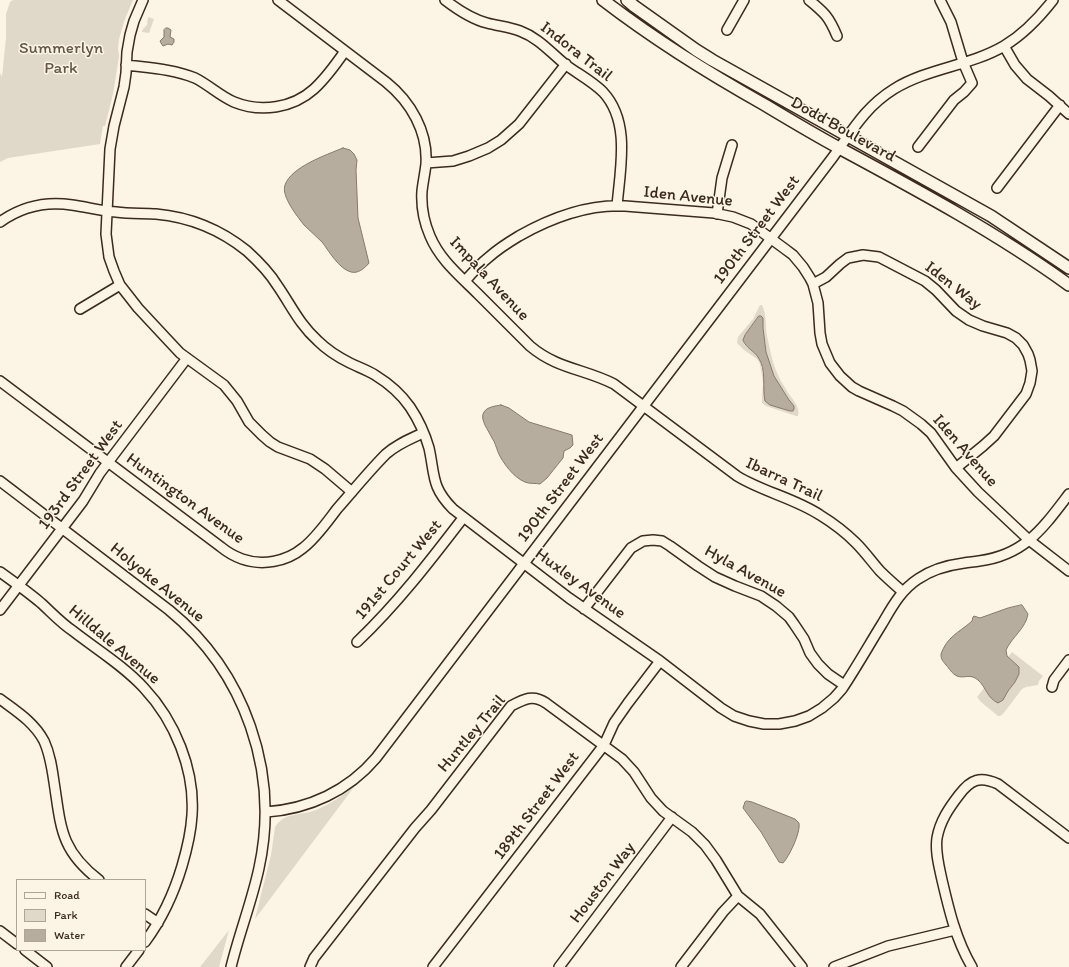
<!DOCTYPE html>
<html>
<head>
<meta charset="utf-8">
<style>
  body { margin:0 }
  #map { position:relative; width:1069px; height:967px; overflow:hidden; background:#fcf5e5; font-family:Itim,sans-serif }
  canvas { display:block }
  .legend { position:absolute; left:16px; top:879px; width:130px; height:72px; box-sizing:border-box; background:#fcf5e5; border:1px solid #afa495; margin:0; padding:5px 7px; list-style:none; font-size:12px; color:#3b2a1e }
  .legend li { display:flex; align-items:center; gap:8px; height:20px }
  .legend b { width:20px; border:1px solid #afa495 }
</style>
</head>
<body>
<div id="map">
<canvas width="1069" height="967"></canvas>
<ul class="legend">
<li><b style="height:5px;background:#fcf5e5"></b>Road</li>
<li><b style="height:11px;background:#e0d8c8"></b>Park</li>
<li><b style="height:11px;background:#b7ad9e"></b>Water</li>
</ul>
</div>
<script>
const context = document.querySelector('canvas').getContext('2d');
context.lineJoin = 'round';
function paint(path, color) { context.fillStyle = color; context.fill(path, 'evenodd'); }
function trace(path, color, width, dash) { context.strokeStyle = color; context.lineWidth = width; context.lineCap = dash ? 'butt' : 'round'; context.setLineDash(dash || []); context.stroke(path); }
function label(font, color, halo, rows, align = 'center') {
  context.font = font + ' Itim,sans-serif'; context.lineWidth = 3; context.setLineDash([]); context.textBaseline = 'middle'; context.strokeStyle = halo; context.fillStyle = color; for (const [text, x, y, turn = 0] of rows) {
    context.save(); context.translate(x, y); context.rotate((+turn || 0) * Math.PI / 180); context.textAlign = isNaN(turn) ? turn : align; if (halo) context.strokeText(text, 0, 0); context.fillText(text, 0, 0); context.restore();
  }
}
const green = new Path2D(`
  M 13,0 L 133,0 L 125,19 L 119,39 L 118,49 L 119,56 L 115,82 L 113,94 L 105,126 L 103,126 L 100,144 L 8,158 L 0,162 L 0,73 L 2,77 L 6,37 L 6,14 L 10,2 Z
  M 148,17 L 154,19 L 149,33 L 142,32 L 143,29 L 147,25 Z
  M 760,305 L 762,305 C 767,315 765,325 767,336 C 770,349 772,362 778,375 C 780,380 784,386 787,391 C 791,398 801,407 798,416 L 796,416 L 766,406 L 762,403 L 762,397 L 763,383 L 760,364 L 757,359 L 744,350 L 737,343 L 738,337 L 753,319 ZM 763,318 L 763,328 L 766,352 L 774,376 L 789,400 L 790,411 L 770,405 L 764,397 L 764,379 L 760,361 L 758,356 L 744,344 Z
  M 1012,652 L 1043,676 L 1039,681 L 1038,685 L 1026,687 L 1022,689 L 1003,714 L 1000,716 L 998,716 L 981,702 L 977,697 L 984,688 L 987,693 L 994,701 L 996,702 L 1003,700 L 1008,691 L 1015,682 L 1016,664 L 1008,657 Z
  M 354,787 L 255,919 L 271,855 L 275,827 C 284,812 301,816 316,810 C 330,804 342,796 354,787 Z
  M 229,930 L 219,967 L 200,967 Z`);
const water = new Path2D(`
  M 166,28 L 168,28 L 171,30 L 170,37 L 174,39 L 174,42 L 172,45 L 168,44 L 163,46 L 161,43 L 160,41 L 164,37 L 164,30 Z
  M 343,148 L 350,150 L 354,154 L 357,160 L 356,170 L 358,218 L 369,263 C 365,268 358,274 351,272 C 339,269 329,251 322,242 C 316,236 310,231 304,225 C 297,216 281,196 285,185 C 291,167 326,155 343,148 Z
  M 759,316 L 761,316 L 763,318 L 763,328 L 766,352 L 774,376 L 789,400 L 794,406 L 794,409 L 793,411 L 790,411 L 770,405 L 765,401 C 762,387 767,370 758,357 C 754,351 746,348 743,340 L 745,335 Z
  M 501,405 L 509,408 L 529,422 L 572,435 L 573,445 L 570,448 L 564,451 L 563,458 L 547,478 L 540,484 C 535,483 529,484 525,482 C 514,478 502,462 498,452 C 496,447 495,442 492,438 C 489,431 479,419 484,412 C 487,407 495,406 501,405 Z
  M 1022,605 L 1028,614 C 1026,628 1012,637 1006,650 L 1007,656 L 1019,667 L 1019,674 L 1015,682 L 1008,691 L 1003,700 L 998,703 C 987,698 986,687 978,680 C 970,673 964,679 957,676 C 951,673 950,669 946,665 C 943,661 941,660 941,654 C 947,637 958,633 971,622 L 972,621 L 973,617 L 974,616 L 980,618 L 1008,608 Z
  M 747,801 L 752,802 L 795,819 L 799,823 C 801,832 789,857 783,863 L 779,862 L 761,832 L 743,808 L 745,802 Z`);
const minor = new Path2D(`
  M 143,0 L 134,21 L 130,35 L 127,52 L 126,73 L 124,87 L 114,126 L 110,149 L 106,234 L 109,257 L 114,271 L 120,285 L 138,308 L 165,337 L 180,353 L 224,385 L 237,401 L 249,422 L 262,435 L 270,442 L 278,447 L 310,459 L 325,469 L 352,492
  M 278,0 L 386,82 C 411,102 428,132 426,164 C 425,173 423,182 422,191 C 421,206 424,222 430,236 C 440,260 460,276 478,294 C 496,312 513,329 530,346 C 557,369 585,369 614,384 L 737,476 C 763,492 794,498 820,515 C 833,523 845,532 856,543 C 865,552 872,562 880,571 C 887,578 895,585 903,592
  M 445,0 C 458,10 471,19 487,23 C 498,26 509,27 520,31 C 539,38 551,53 566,65 C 578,74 592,81 603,92 C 631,122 620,169 617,206
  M 809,0 C 825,13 829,17 837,36
  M 727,30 L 744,0
  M 1004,46 L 1015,65 L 1027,79 L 1049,96 L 1069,114
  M 126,65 C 150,68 173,69 195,78 C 209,85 220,96 234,102 C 261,113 293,108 314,89 C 326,78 336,64 345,51
  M 918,147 L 954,100 L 964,92 L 972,83 L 963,62 L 951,22 L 940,0
  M 426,163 L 453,161 L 469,156 L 488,148 L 501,140 L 519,124 L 566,64
  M 997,188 L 1060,105
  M 717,214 L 722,178 L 732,145
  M 0,222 C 21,207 46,201 72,205 C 87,207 101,211 116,212 C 130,214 143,213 156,214 C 189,217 221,230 247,251 C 258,261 269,272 277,285 C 291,305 299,324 318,341 C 327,350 338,357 350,363 C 358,367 367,370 375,375 C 388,383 401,394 410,407 C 418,419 425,434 429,448 C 435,475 431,487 453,509 L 569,598 L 660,661 L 721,708 L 734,716 L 749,721 L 764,724 L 779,724 L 795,721 L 809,716 L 822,708 L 834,698 L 842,689 C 856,668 869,645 882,624 C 892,607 901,590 918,579 C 931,570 949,565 964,563 C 969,562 974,562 979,561 C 1025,555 1043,528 1069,494
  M 465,281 C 472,273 480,264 489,257 C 498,249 509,242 519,236 C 551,218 587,204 625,206 L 714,213 L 733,217 L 751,224 L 785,249 L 793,255 L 803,267 L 810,278 L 813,284 L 818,303 L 820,333 L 822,344 L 830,363 L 840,376 L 852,387 L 859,391 L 893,406 L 903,411 L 921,424 L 931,433 L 956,468 L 978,492 L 1029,540 L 1069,571
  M 813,284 L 826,277 L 840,264 L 848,258 L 863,255 L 879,257 L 925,281 L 936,290 L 956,311 L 969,320 L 983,326 L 1007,333 L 1016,338 L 1023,345 L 1028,354 L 1030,360 L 1032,371 L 1030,383 L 1026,394 L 994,436 L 983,446 L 956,468
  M 80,309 L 120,285
  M 0,381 L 221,547 C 227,552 234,556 242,559 C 262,566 286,562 303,548 C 316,538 327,522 337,509 C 353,491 369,471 386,454 C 397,444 410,439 423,433
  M 0,481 L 169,610 C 245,672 280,772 259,868 C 252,901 239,934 231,967
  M 0,572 C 14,582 28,592 41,603 C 52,613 61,623 73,631 C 96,649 124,666 144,688 C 175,721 195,770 192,815 C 191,833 187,849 182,866 C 174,893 162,919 145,942
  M 584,609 L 631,548 L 643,541 L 653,540 L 662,541 L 670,546 L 698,566 L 715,577 L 735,586 L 761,596 L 776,606 L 789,617 L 794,624 L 804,639 L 810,653 L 818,664 L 828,674 L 844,685
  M 0,610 L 83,501 L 100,473 L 187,358
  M 357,642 C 397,604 430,561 463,518
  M 1052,687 L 1054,680 L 1069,660
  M 0,699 C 16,711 34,722 44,741 C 50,754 52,768 54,782 C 61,827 60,850 99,880
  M 266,812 C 309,809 348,791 376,758 L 833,157 C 852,131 865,107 894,89 C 928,68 970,66 1004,46 C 1024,34 1039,18 1053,0
  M 145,914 L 158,923
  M 0,931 L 17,944
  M 25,950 L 47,967
  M 126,967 L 139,950
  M 310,967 L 314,958 L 415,828 L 431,810 L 511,706 C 524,699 533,694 546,703 L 622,759 L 634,772 L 651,798 L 663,811 L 692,832 L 705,845 L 716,860 L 738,896 L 760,914 L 802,967
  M 433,967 L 604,745 L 614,723 L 628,703 L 660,661
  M 559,967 L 672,817
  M 681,967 L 723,912 L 738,896
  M 834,967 L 888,946 L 955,930
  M 972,967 C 956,940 949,910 942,880 C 939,866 935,852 937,838 C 940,821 949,808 959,795 C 971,779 980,776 998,784 L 1069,838`);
const major = new Path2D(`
  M 603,0 C 655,40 708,73 765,105 C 790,120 815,135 841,149 C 919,191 997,233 1069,285
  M 627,0 L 634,6 L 696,50 L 712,60 L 991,216 L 1069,268`);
const parkNames = [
  ["Summerlyn",61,49],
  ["Park",61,69]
];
const streetNames = [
  ["Indora Trail",576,52,38],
  ["Dodd Boulevard",843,130,29],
  ["Iden Avenue",688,197,6],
  ["190th Street West",757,230,-53],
  ["Impala Avenue",489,279,47],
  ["Iden Way",953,286,38],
  ["Iden Avenue",965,451,49],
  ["193rd Street West",81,475,-54],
  ["Ibarra Trail",784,480,25],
  ["190th Street West",561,488,-53],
  ["Huntington Avenue",185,499,36],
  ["191st Court West",399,570,-50],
  ["Hyla Avenue",745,572,29],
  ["Holyoke Avenue",157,583,39],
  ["Huxley Avenue",580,584,36],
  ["Hilldale Avenue",114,645,40],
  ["Huntley Trail",472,734,-50],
  ["189th Street West",537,806,-53],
  ["Houston Way",603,883,-53]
];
paint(green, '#e0d8c8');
paint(water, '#b7ad9e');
trace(water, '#85796b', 1);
trace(minor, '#3b2a1e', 12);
trace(major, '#3b2a1e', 14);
trace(minor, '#fcf5e5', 9);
trace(major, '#fcf5e5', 11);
label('17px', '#645648', '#fcf5e5', parkNames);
label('17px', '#3b2a1e', '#fcf5e5', streetNames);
</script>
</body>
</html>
